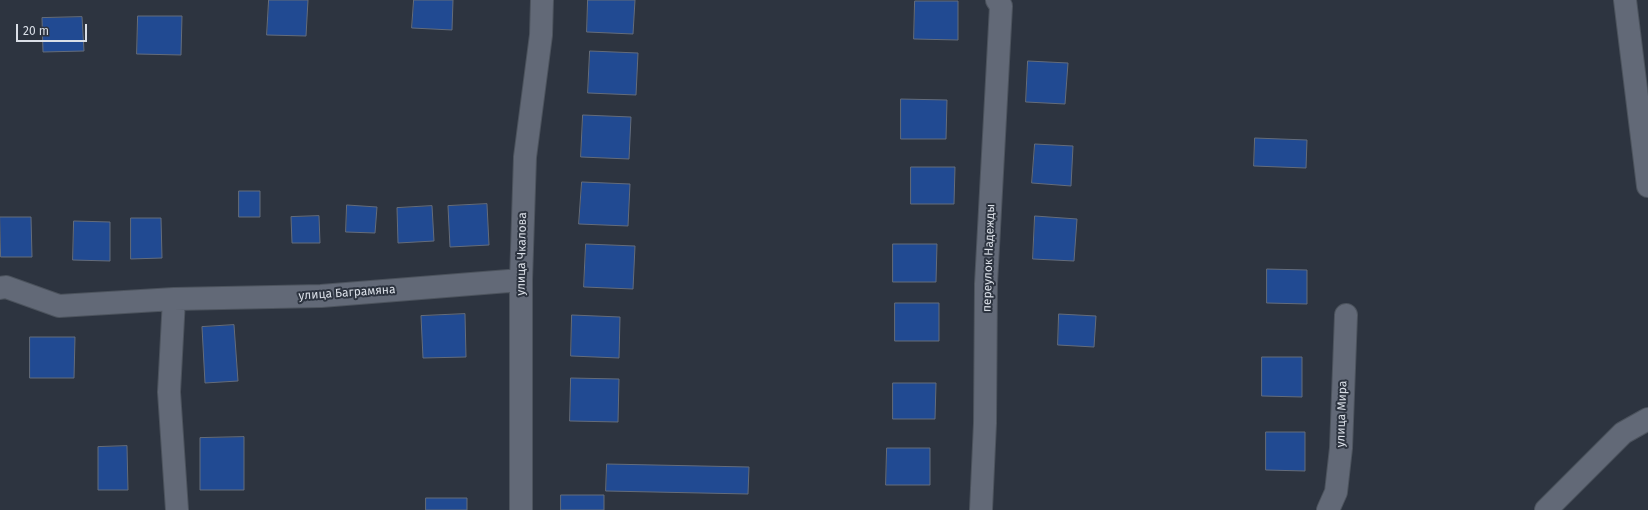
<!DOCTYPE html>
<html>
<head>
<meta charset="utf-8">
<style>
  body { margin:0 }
  #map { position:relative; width:1648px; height:510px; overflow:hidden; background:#2d3440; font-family:"Fira Sans",sans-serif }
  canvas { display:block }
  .scale { position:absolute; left:16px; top:24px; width:71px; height:18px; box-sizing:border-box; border:2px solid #dadfe7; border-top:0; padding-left:5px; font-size:12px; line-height:14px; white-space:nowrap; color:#dadfe7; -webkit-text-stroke:3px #2d3440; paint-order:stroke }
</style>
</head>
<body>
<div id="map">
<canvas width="1648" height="510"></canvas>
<div class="scale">20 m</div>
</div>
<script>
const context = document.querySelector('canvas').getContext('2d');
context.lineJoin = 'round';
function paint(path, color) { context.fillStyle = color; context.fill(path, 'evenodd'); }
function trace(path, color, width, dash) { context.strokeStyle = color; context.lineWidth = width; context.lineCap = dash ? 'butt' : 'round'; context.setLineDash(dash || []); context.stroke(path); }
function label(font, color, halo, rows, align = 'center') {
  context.font = font + ' "Fira Sans",sans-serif'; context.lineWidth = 4; context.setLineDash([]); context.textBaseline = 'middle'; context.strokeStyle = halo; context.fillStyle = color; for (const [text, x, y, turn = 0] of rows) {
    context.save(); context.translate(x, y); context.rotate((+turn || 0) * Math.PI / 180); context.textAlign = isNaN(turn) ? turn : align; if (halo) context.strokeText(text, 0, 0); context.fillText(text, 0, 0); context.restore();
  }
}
const building = new Path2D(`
  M 269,0 L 308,0 L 306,36 L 267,35 Z
  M 414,0 L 453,0 L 452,30 L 412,28 Z
  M 588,0 L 635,0 L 633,34 L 587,32 Z
  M 915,1 L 958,1 L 958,40 L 914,39 Z
  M 138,16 L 182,16 L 181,55 L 137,54 Z
  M 82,17 L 84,51 L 43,52 L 42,18 Z
  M 590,51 L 638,53 L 636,95 L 588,93 Z
  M 1028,61 L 1068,63 L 1065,104 L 1026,102 Z
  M 901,99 L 947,100 L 946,139 L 901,139 Z
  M 583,115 L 631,117 L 629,159 L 581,157 Z
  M 1255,138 L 1307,140 L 1306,168 L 1254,166 Z
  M 1035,144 L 1073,146 L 1071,186 L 1032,183 Z
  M 911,167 L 955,167 L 954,204 L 911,204 Z
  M 582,182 L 630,184 L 628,226 L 579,224 Z
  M 239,191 L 260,191 L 260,217 L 239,217 Z
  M 487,204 L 489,245 L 450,247 L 448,206 Z
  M 347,205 L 377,207 L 375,233 L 346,232 Z
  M 432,206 L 434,241 L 398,243 L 397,208 Z
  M 319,216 L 320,243 L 292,243 L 291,217 Z
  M 1035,216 L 1077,219 L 1074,261 L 1033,259 Z
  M 0,217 L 31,217 L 32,257 L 1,257 Z
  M 131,218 L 161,218 L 162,258 L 131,259 Z
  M 74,221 L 110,222 L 110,261 L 73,260 Z
  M 586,244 L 635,246 L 633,289 L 584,287 Z
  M 893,244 L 937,244 L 936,282 L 893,282 Z
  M 1267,269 L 1307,270 L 1307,304 L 1267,303 Z
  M 895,303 L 939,303 L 939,341 L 895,341 Z
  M 465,314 L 466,357 L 423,358 L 421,316 Z
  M 1059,314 L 1096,316 L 1094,347 L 1058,345 Z
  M 572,315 L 620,317 L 619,358 L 571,356 Z
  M 234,325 L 238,381 L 205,383 L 202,327 Z
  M 30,337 L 75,337 L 74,378 L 30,378 Z
  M 1262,357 L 1302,357 L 1302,397 L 1262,396 Z
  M 571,378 L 619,379 L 618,422 L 570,421 Z
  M 893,383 L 936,383 L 935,419 L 893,419 Z
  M 1266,432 L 1305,432 L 1305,471 L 1266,470 Z
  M 244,437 L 244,490 L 200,490 L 200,438 Z
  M 127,446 L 128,490 L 98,490 L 98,447 Z
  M 887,448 L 930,448 L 930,485 L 886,485 Z
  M 607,464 L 749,467 L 748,494 L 606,491 Z
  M 561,495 L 604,495 L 604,510 L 561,510 Z
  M 426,498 L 467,498 L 467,510 L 426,510 Z`);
const street = new Path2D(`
  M 0,288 L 6,287 L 59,306 L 174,299 L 321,296 L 521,280
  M 174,299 L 169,392 L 177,510
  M 521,510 L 521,280 L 525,157 L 541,35 L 542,0
  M 981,510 L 985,423 L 986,284 L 1001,6 L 997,0
  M 1328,510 L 1336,492 L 1341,448 L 1346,315`);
const secondary = new Path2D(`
  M 1625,0 L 1648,186
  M 1546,510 L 1623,433 L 1648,419`);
const streetNames = [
  ["улица Чкалова",522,254,-89],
  ["переулок Надежды",989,258,-88],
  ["улица Баграмяна",347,293,-4],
  ["улица Мира",1342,414,-88]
];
paint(building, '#214a92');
trace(building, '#646c7a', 1);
trace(street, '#4c535d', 24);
trace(secondary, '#4c535d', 24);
trace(street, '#626977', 22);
trace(secondary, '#626977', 22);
label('12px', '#dadfe7', '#2d3440', streetNames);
</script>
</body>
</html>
